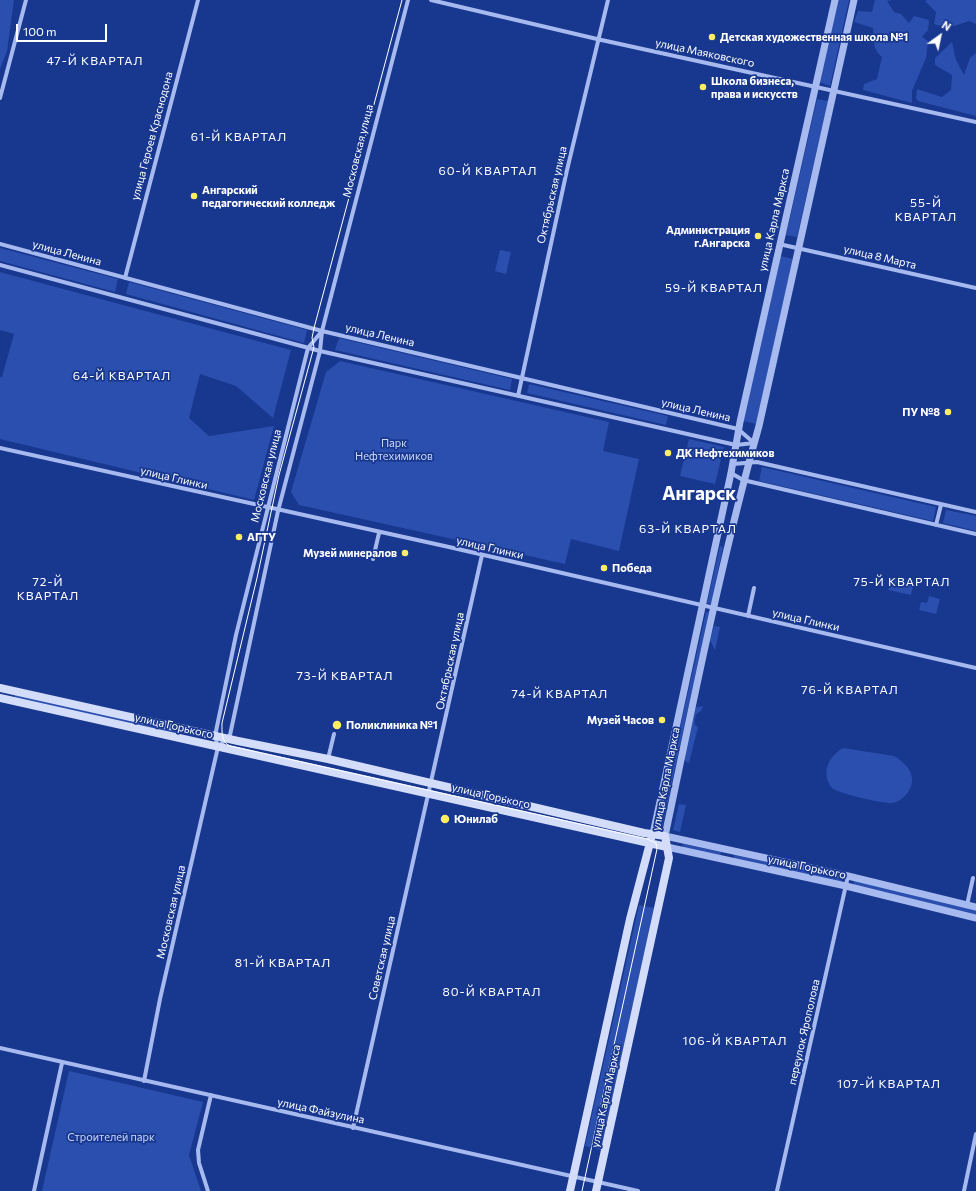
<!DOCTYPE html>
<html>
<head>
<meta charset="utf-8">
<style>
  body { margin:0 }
  #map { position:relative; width:976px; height:1191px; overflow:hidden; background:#18378f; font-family:Commissioner,sans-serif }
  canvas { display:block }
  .north { position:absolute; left:920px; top:16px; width:40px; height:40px; -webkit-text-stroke:3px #18378f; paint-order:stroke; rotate:33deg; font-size:11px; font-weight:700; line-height:16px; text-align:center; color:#fff }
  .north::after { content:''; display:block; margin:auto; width:14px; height:18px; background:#fff; clip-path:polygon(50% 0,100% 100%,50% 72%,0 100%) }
  .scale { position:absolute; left:16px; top:24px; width:91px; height:18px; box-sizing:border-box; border:2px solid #fff; border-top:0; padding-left:5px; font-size:12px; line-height:14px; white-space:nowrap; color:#fff; -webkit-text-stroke:3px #18378f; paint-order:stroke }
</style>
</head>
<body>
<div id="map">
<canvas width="976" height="1191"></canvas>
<div class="north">N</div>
<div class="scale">100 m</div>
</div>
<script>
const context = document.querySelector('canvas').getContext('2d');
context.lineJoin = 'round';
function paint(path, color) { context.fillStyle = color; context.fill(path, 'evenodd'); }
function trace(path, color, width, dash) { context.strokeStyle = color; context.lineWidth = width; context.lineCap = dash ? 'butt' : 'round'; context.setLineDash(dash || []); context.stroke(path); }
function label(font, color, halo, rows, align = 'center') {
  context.font = font + ' Commissioner,sans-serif'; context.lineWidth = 3.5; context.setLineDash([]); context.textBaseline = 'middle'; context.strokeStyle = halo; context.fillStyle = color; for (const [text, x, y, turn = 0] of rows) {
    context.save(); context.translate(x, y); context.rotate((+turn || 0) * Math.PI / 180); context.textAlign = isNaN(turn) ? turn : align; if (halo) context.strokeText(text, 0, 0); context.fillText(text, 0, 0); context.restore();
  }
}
const green = new Path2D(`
  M 0,0 L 14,0 L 7,51 L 0,69 Z
  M 837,0 L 849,0 L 830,86 L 819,82 Z
  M 875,0 L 892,0 L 887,1 L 894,12 L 901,14 L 909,23 L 914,16 L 929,20 L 928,30 L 922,37 L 928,41 L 926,58 L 912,91 L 912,103 L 863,90 L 864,84 L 877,79 L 882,57 C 872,49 874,40 873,28 L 854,22 L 858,11 L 872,12 Z
  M 927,0 L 976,0 L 976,24 L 969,21 C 954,26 950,29 934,24 L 936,12 L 925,1 Z
  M 952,42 L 956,60 L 964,75 L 970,58 L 976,53 L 976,116 L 918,101 L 916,98 L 917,89 L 942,97 L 951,90 L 952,75 L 935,65 L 935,58 Z
  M 817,99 L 828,101 L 797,237 L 786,235 Z
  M 0,248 L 118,279 L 115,292 L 0,261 Z
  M 500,250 L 511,252 L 506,274 L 495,271 Z
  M 780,256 L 793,259 L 756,424 L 743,421 Z
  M 0,272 L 291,350 L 273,418 L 236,386 L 200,374 L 189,418 L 209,436 L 274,426 L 254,500 L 0,439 L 0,377 L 2,377 L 14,334 L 0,330 Z
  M 129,282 L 307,330 L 304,343 L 126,294 Z
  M 339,338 L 512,379 L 510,390 L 335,350 Z
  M 340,361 L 609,422 L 603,451 L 639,459 L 619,551 L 571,539 L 565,564 L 299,505 L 291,492 L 326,372 Z
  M 529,384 L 668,416 L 666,425 L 527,393 Z
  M 689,439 L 724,447 L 715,484 L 680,476 Z
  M 762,467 L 936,507 L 933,521 L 759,481 Z
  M 946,510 L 976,516 L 976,531 L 943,523 Z
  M 720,546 L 723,547 L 711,604 L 707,603 Z
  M 892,577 L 914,582 L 911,595 L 888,590 Z
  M 929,596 L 940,599 L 936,614 L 919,610 L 921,602 L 927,603 Z
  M 706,612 L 709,612 L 662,828 L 658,826 Z
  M 714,626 L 720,627 L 715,650 L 710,640 Z
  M 15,695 L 181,731 L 175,734 L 14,698 Z
  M 703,706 L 701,711 C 695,713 694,719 695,725 L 698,727 L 689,763 L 686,762 L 684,757 L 696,707 Z
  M 843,748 L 894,756 C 904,762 913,770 912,782 C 911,792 901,802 892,803 C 884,804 836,793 832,788 C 820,773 829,756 843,748 Z
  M 679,804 L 686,805 L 680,832 L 673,830 Z
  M 683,844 L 721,852 L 720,857 L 682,849 Z
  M 734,855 L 842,878 L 841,883 L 733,860 Z
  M 854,880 L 976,909 L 976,916 L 853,886 Z
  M 639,905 L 654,908 L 601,1150 L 585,1146 Z
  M 69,1071 L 203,1102 L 189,1155 L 201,1191 L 42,1191 Z`);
const minor = new Path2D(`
  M 431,0 L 597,39 L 976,122
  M 0,98 L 26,0
  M 0,244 L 322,331 L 738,429 L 754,443
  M 779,244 L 976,288
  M 0,265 L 320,351 L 736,445 L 754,443
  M 125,278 L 198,0
  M 518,396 L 567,170 L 608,0
  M 0,448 L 449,547 L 976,668
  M 733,464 L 757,462 L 976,512
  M 731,473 L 743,480 L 976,534
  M 936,525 L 941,505
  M 373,559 L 379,533
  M 748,616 L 754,588
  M 218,747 L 230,735 L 278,511 L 320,351 L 322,331 L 408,0
  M 328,759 L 334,734
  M 967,905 L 973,878
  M 0,1048 L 638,1191
  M 144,1081 L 160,999 L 218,747 L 215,736 L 236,635 L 308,348 L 322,331
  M 353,1128 L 482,555
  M 34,1191 L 62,1063
  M 208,1191 L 199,1163 L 198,1150 L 211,1095
  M 777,1191 L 848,876
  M 964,1191 L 976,1134`);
const tertiary = new Path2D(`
  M 854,0 L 759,426 C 721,561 694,699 665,836 L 848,876 L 976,907
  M 653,834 L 731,473 L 740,422 L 835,0
  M 667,847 L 846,886 L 976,918`);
const secondary = new Path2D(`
  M 0,688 L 238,741 L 328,759 L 644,833 L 665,836 L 669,858 L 596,1191
  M 0,698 L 667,847
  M 570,1191 L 630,919 L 651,839`);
const tram = new Path2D(`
  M 402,0 L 314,328 L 312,338 L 314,347 L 279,475 L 257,578 L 222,723 C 222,732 221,742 230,746 L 647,839 L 656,843 L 657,849 L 582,1191`);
const markers = [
  [712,37,4,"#ffee64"],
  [703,87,4,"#ffee64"],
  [194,196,4,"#ffee64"],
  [758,236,4,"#ffee64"],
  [948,412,4,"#ffee64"],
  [668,453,4,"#ffee64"],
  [239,537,4,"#ffee64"],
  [405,553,4,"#ffee64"],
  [604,568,4,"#ffee64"],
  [662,720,4,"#ffee64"],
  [337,725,5,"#ffee64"],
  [445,819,5,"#ffee64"]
];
const poiNames = [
  ["Детская художественная школа №1",720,37],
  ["Школа бизнеса,",711,81],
  ["права и искусств",711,94],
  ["Ангарский",202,190],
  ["педагогический колледж",202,203],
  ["Администрация",750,230,"right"],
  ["г.Ангарска",750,243,"right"],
  ["ПУ №8",940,412,"right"],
  ["ДК Нефтехимиков",676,453],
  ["АГТУ",247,537],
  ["Музей минералов",397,553,"right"],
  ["Победа",612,568],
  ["Музей Часов",654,720,"right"],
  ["Поликлиника №1",346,725],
  ["Юнилаб",454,819]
];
const streetNames = [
  ["улица Маяковского",705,53,12],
  ["улица Героев Краснодона",152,136,-75],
  ["Московская улица",358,151,-76],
  ["Октябрьская улица",552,195,-77],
  ["улица Карла Маркса",774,220,-77],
  ["улица Ленина",67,253,15],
  ["улица 8 Марта",880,257,13],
  ["улица Ленина",380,335,13],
  ["улица Ленина",696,410,13],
  ["Московская улица",266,476,-76],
  ["улица Глинки",174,478,13],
  ["улица Глинки",490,548,13],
  ["улица Глинки",806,620,13],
  ["Октябрьская улица",450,661,-78],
  ["улица Горького",174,726,13],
  ["улица Карла Маркса",666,779,-79],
  ["улица Горького",491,796,13],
  ["улица Горького",807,867,12],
  ["Московская улица",171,912,-77],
  ["Советская улица",382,958,-77],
  ["переулок Ярополова",804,1032,-77],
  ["улица Карла Маркса",606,1096,-78],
  ["улица Файзулина",321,1111,12]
];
const parkNames = [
  ["Парк",394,443],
  ["Нефтехимиков",394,456],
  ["Строителей парк",111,1137]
];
const neighbourhoodNames = [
  ["47-Й КВАРТАЛ",95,61],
  ["61-Й КВАРТАЛ",239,137],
  ["60-Й КВАРТАЛ",488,171],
  ["55-Й",926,203],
  ["КВАРТАЛ",926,217],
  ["59-Й КВАРТАЛ",714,288],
  ["64-Й КВАРТАЛ",122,376],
  ["63-Й КВАРТАЛ",688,529],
  ["72-Й",48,582],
  ["КВАРТАЛ",48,596],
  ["75-Й КВАРТАЛ",902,582],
  ["73-Й КВАРТАЛ",345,676],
  ["76-Й КВАРТАЛ",850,690],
  ["74-Й КВАРТАЛ",560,694],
  ["81-Й КВАРТАЛ",283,963],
  ["80-Й КВАРТАЛ",492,992],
  ["106-Й КВАРТАЛ",735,1041],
  ["107-Й КВАРТАЛ",889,1084]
];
const townNames = [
  ["Ангарск",699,494]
];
paint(green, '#2b4fae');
trace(minor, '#a6baef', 4);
trace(tertiary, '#a6baef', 7);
trace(secondary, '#d3ddfa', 8);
trace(tram, '#fff', 1);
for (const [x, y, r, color] of markers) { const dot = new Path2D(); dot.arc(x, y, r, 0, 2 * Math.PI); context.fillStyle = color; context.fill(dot); trace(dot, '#18378f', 1.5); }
label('bold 11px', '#fff', '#18378f', poiNames, 'left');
label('11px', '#fff', '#18378f', streetNames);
label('11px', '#ccd9fb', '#18378f', parkNames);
context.letterSpacing = '1px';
label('12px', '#fff', '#18378f', neighbourhoodNames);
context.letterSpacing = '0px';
label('bold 19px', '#fff', '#18378f', townNames);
</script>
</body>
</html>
